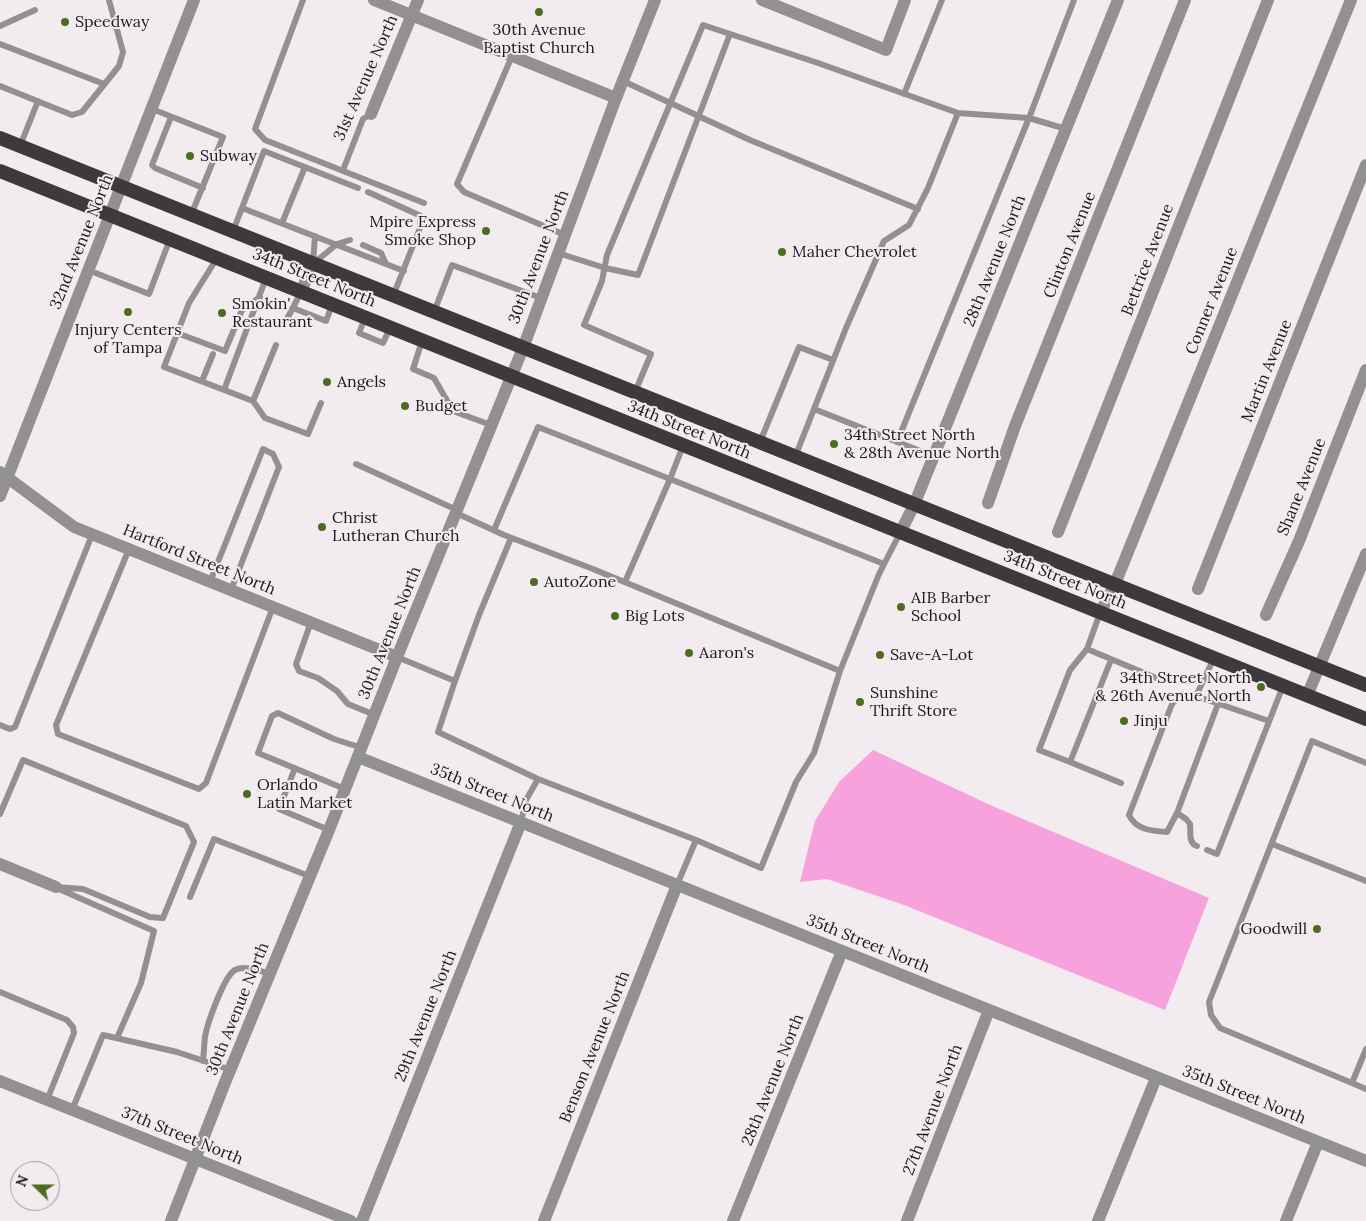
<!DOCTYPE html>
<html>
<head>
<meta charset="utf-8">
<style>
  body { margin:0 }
  #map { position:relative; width:1366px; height:1221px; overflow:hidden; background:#f2ebef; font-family:Lora,serif }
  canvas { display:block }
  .north { position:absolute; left:10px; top:1161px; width:50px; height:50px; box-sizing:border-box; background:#f2ebef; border:1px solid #9c979a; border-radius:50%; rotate:292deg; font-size:14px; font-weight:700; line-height:20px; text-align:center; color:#1c1a1b }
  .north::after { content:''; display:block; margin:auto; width:18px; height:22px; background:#4e6c21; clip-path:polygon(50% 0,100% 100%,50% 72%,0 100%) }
</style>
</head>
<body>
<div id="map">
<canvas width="1366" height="1221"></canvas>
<div class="north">N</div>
</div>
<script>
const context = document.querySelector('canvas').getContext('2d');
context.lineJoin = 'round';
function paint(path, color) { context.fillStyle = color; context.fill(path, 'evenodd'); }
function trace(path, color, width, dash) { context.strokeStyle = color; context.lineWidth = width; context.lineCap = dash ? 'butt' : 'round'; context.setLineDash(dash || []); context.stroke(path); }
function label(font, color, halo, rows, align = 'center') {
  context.font = font + ' Lora,serif'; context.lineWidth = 4; context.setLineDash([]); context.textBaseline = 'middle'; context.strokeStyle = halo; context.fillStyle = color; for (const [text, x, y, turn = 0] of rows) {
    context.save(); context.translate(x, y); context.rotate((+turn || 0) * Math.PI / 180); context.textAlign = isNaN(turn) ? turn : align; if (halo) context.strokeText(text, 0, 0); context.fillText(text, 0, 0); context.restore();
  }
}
const water = new Path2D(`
  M 873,750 L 990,805 L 1209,898 L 1165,1010 L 904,905 L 827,879 L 800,882 L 815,821 L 839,782 Z`);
const service = new Path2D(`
  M 303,0 L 255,129 L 265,140 L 424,203
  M 0,26 L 35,10
  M 0,44 L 104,84
  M 512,56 L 457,184 L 464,192 L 565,235
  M 623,81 L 750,140 L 918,209
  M 0,86 L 72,115 L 82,112 L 119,66 L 123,52 L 109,0
  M 904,94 L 942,0
  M 152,109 L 223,137 L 191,215
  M 958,113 L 1029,118 L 1066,129
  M 171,117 L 152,165 L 155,168 L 203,188
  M 20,146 L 38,101
  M 343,170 L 363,119 L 371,114
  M 368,192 L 421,216 L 420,228 L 393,296
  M 242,208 L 404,271
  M 282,223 L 305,167
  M 233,231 L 264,151 L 358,188
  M 363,245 L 381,253 L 386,264
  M 558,253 L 605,268 L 638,275 L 730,34
  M 217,258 L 189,303 L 164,367 L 253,401 L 276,345
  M 313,263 L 315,236
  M 314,263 L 337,244 L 350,240
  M 88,270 L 149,294 L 170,239
  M 293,308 L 326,321 L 332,305
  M 434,312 L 452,265 L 541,298
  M 365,318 L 359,333 L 383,343 L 390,328
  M 287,319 L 301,292
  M 177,333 L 225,351 L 242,310 L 260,297
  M 422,341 L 413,369 L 434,378 L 453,411 L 491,425
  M 202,381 L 213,354
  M 224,390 L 266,278
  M 635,392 L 651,354 L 584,325 L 602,281 L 607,255 L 703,25 L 818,63 L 958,113 L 928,188 L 909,225 L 884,241 L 846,328 L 795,457
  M 253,401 L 265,418 L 308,434 L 321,403
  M 814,409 L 933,456
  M 760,442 L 799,347 L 833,360
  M 897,442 L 1029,118 L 1074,0
  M 356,464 L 457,510
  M 456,513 L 504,535 L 593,569 L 840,671 L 879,574 L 900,533
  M 494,530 L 538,427 L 670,479 L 683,446
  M 129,549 L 56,725 L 58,734 L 199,789 L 206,783 L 273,607
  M 210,582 L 263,449 L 273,454 L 279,467 L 231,590
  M 625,582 L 670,479 L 884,564
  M 1100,613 L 1087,649 L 1161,680
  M 311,622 L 296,664 L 299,671 L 318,678 L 337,691 L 348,704 L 375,715
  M 1087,649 L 1070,670 L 1039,750 L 1070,762 L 1111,660
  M 397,657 L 455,681 L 479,615 L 511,538
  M 455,681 L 438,732 L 538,779 L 526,800 L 521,822
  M 1196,696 L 1214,658
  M 0,725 L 10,729 L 15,727 L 92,535
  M 1070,762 L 1121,783
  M 1366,763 L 1312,741 L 1209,1002 L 1211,1015 L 1220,1028 L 1352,1083 L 1366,1049
  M 295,768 L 279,809 L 329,830
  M 538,779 L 696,840 L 677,885
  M 345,789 L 258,753 L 272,716 L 278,713 L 334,739 L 362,748
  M 1177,813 L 1218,704
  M 0,814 L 23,760 L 186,826 L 194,842 L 163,918 L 150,917 L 83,889 L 56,887
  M 696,840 L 761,868 L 796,782 L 814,753 L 840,671
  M 1272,844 L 1366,881
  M 1197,846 C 1188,843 1191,832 1190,824 L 1186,819 L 1177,813 L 1167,832 C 1152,831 1136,830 1129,815 L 1172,704 L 1182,694 L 1196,696 L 1269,721
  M 1207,850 L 1217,854 L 1283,686
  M 59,889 L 154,931 L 141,983 L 117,1038
  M 190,897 L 214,839 L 309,876
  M 0,992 L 67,1020 L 73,1027 L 74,1033 L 47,1100
  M 203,1061 C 204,1053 204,1045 205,1037 C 207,1024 224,976 235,970 C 245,965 260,971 270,974
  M 1352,1083 L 1366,1089
  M 72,1110 L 103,1035 L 177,1052 L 231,1070`);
const minor = new Path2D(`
  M 374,0 L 616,98
  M 762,0 L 886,50 L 905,0
  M 371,114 L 418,0
  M 301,292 L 313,263
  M 0,472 L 74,527 L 397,657
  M 0,496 L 194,0
  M 988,503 L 1015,426 L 1185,0
  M 1058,532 L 1268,0
  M 900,533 L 914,505 L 1118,0
  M 1198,589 L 1366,165
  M 1100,613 L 1115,584 L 1351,0
  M 1266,615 L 1299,541 L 1366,370
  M 1307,696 L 1366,554
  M 358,757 L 1366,1161
  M 0,864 L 56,887
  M 0,1081 L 351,1221
  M 362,1221 L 521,822
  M 544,1221 L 677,885
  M 733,1221 L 842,951
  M 907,1221 L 989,1010
  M 1098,1221 L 1156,1078
  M 1286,1221 L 1318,1142`);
const tertiary = new Path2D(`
  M 171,1221 L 224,1085 L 329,830 L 397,657 L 523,348 L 616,98 L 655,0`);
const trunk = new Path2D(`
  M 0,138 L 1366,685
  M 0,171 L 1366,719`);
const markers = [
  [539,12,5,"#4e6c21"],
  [65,22,5,"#4e6c21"],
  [190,156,5,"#4e6c21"],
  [486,231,5,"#4e6c21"],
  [782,252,5,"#4e6c21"],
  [128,312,5,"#4e6c21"],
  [222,313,5,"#4e6c21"],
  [327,382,5,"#4e6c21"],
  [405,406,5,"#4e6c21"],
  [834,444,5,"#4e6c21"],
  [322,527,5,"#4e6c21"],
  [534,582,5,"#4e6c21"],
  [901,607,5,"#4e6c21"],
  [615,616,5,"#4e6c21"],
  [689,653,5,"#4e6c21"],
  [880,655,5,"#4e6c21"],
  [1261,687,5,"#4e6c21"],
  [860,702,5,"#4e6c21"],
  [1124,721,5,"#4e6c21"],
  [247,794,5,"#4e6c21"],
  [1317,929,5,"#4e6c21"]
];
const poiNames = [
  ["Speedway",75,22],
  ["30th Avenue",539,30,"center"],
  ["Baptist Church",539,48,"center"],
  ["Subway",200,156],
  ["Mpire Express",476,222,"right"],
  ["Smoke Shop",476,240,"right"],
  ["Maher Chevrolet",792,252],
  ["Smokin'",232,304],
  ["Restaurant",232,322],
  ["Injury Centers",128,330,"center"],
  ["of Tampa",128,348,"center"],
  ["Angels",337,382],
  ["Budget",415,406],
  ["34th Street North",844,435],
  ["& 28th Avenue North",844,453],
  ["Christ",332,518],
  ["Lutheran Church",332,536],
  ["AutoZone",544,582],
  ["AIB Barber",911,598],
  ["School",911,616],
  ["Big Lots",625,616],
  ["Aaron's",699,653],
  ["Save-A-Lot",890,655],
  ["34th Street North",1251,678,"right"],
  ["& 26th Avenue North",1251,696,"right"],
  ["Sunshine",870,693],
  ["Thrift Store",870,711],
  ["Jinju",1134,721],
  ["Orlando",257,785],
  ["Latin Market",257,803],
  ["Goodwill",1307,929,"right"]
];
const streetNames = [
  ["31st Avenue North",366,78,-66],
  ["32nd Avenue North",82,242,-68],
  ["Clinton Avenue",1070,245,-68],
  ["30th Avenue North",539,257,-69],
  ["Bettrice Avenue",1148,260,-69],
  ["28th Avenue North",995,261,-68],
  ["34th Street North",314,278,22],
  ["Conner Avenue",1212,301,-68],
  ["Martin Avenue",1267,371,-68],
  ["34th Street North",689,430,22],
  ["Shane Avenue",1302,487,-68],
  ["Hartford Street North",199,560,22],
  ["34th Street North",1065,580,22],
  ["30th Avenue North",390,633,-68],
  ["35th Street North",492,793,22],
  ["35th Street North",868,944,22],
  ["30th Avenue North",238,1009,-68],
  ["29th Avenue North",426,1016,-68],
  ["Benson Avenue North",595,1047,-68],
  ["28th Avenue North",773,1080,-68],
  ["35th Street North",1244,1095,22],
  ["27th Avenue North",933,1110,-69],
  ["37th Street North",182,1136,22]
];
paint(water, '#f7a1dd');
trace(service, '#939092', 6);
trace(minor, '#939092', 12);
trace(tertiary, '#939092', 12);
trace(trunk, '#3e393c', 14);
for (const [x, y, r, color] of markers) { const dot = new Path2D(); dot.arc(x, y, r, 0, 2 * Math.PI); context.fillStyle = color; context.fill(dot); trace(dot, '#f2ebef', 2); }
label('16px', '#1c1a1b', '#f2ebef', poiNames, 'left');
label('16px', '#1c1a1b', '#f2ebef', streetNames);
</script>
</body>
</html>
